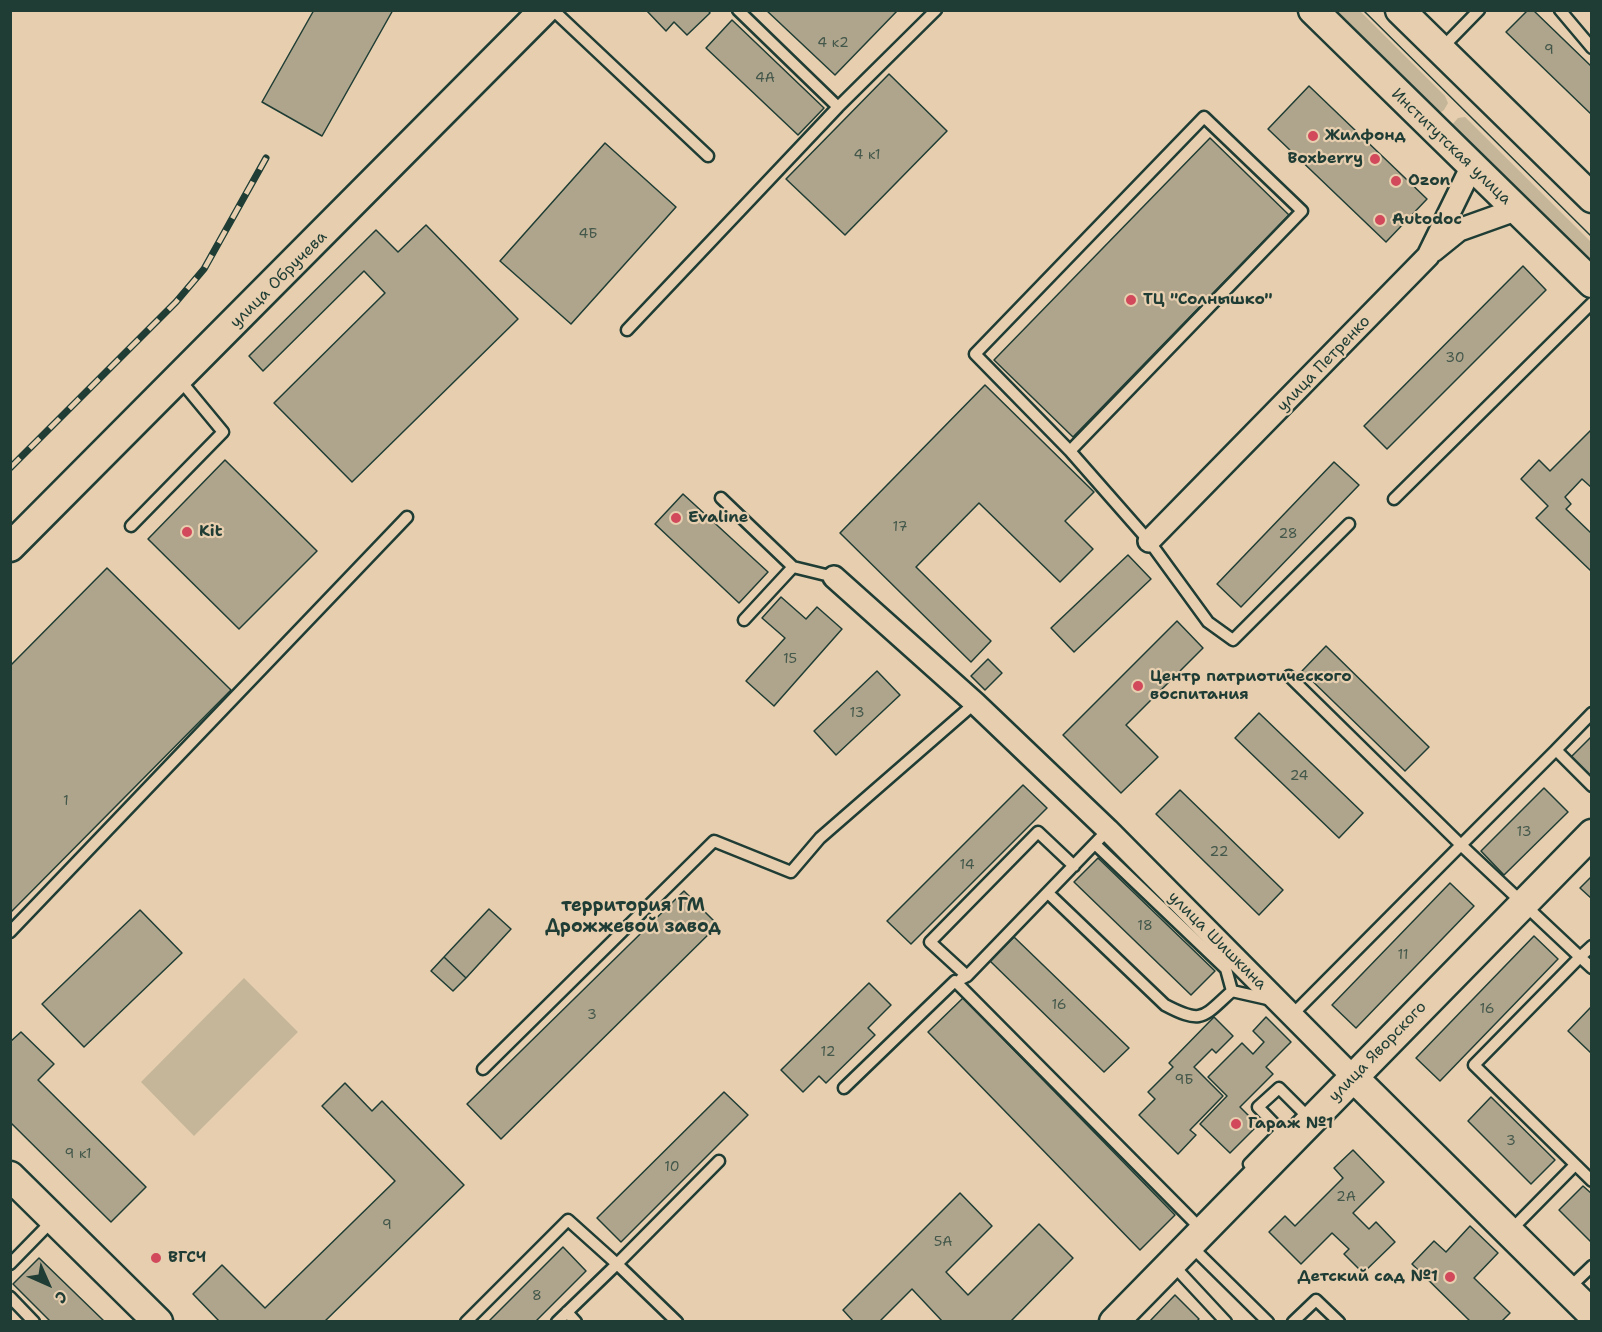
<!DOCTYPE html>
<html>
<head>
<meta charset="utf-8">
<style>
  body { margin:0 }
  #map { position:relative; width:1602px; height:1332px; overflow:hidden; background:#e6ceaf; font-family:"Shantell Sans",sans-serif }
  canvas { display:block }
  .frame { position:absolute; inset:0; border:12px solid #1f3d34; pointer-events:none }
  .north { position:absolute; left:18px; top:1254px; width:60px; height:60px; -webkit-text-stroke:4px #e6ceaf; paint-order:stroke; rotate:135deg; font-size:16px; font-weight:700; line-height:24px; text-align:center; color:#1f3d34 }
  .north::after { content:''; display:block; margin:auto; width:21px; height:27px; background:#1f3d34; clip-path:polygon(50% 0,100% 100%,50% 72%,0 100%) }
</style>
</head>
<body>
<div id="map">
<canvas width="1602" height="1332"></canvas>
<div class="frame"></div>
<div class="north">С</div>
</div>
<script>
const context = document.querySelector('canvas').getContext('2d');
context.lineJoin = 'round';
function paint(path, color) { context.fillStyle = color; context.fill(path, 'evenodd'); }
function trace(path, color, width, dash) { context.strokeStyle = color; context.lineWidth = width; context.lineCap = dash ? 'butt' : 'round'; context.setLineDash(dash || []); context.stroke(path); }
function label(font, color, halo, rows, align = 'center') {
  context.font = font + ' "Shantell Sans",sans-serif'; context.lineWidth = 4.5; context.setLineDash([]); context.textBaseline = 'middle'; context.strokeStyle = halo; context.fillStyle = color; for (const [text, x, y, turn = 0] of rows) {
    context.save(); context.translate(x, y); context.rotate((+turn || 0) * Math.PI / 180); context.textAlign = isNaN(turn) ? turn : align; if (halo) context.strokeText(text, 0, 0); context.fillText(text, 0, 0); context.restore();
  }
}
const green = new Path2D(`
  M 1327,11 L 1360,11 L 1445,96 L 1448,103 L 1444,110 L 1437,115 Z
  M 1465,117 L 1591,242 L 1591,279 L 1450,127 L 1458,118 Z
  M 244,978 L 298,1032 L 194,1136 L 141,1082 Z`);
const building = new Path2D(`
  M 314,10 L 393,10 L 322,136 L 262,102 Z
  M 646,10 L 708,10 L 710,13 L 687,35 L 674,22 L 666,31 Z
  M 766,10 L 898,10 L 835,75 Z
  M 1528,10 L 1533,10 L 1592,67 L 1592,115 L 1506,32 Z
  M 732,20 L 824,108 L 798,135 L 706,48 Z
  M 889,74 L 947,131 L 845,235 L 786,179 Z
  M 1309,86 L 1427,199 L 1386,242 L 1268,129 Z
  M 1210,138 L 1289,215 L 1073,437 L 994,360 Z
  M 605,143 L 676,207 L 571,324 L 500,261 Z
  M 426,225 L 518,319 L 352,482 L 274,403 L 385,293 L 364,271 L 263,371 L 249,356 L 376,230 L 398,252 Z
  M 1523,266 L 1546,290 L 1387,449 L 1364,426 Z
  M 985,385 L 1094,492 L 1065,521 L 1093,549 L 1060,582 L 979,503 L 916,567 L 991,641 L 971,662 L 840,533 Z
  M 1592,429 L 1592,488 L 1582,479 L 1565,497 L 1571,504 L 1566,509 L 1592,534 L 1592,572 L 1536,518 L 1548,506 L 1521,479 L 1539,460 L 1550,471 Z
  M 225,460 L 317,551 L 239,629 L 148,539 Z
  M 1334,462 L 1359,485 L 1241,607 L 1217,584 Z
  M 683,494 L 768,572 L 739,603 L 655,524 Z
  M 1128,555 L 1151,579 L 1074,652 L 1051,628 Z
  M 107,568 L 231,690 L 10,913 L 10,666 Z
  M 781,597 L 806,619 L 817,607 L 842,629 L 774,706 L 746,681 L 785,638 L 762,618 Z
  M 1177,621 L 1203,648 L 1126,725 L 1158,757 L 1121,793 L 1063,735 Z
  M 1326,646 L 1429,747 L 1405,771 L 1302,671 Z
  M 988,659 L 1002,673 L 985,690 L 971,676 Z
  M 877,671 L 900,695 L 836,755 L 814,731 Z
  M 1259,713 L 1363,813 L 1339,838 L 1235,738 Z
  M 1592,736 L 1592,777 L 1571,757 Z
  M 1023,785 L 1047,808 L 911,944 L 887,921 Z
  M 1544,788 L 1568,812 L 1504,875 L 1481,851 Z
  M 1180,790 L 1283,890 L 1259,915 L 1156,814 Z
  M 1098,858 L 1215,971 L 1191,995 L 1074,882 Z
  M 1592,876 L 1592,899 L 1580,888 Z
  M 1450,883 L 1474,906 L 1356,1028 L 1332,1005 Z
  M 684,891 L 718,925 L 501,1139 L 467,1104 Z
  M 489,909 L 511,929 L 466,978 L 444,957 Z
  M 140,910 L 182,953 L 84,1047 L 42,1004 Z
  M 1534,936 L 1558,959 L 1440,1081 L 1416,1058 Z
  M 1014,937 L 1129,1048 L 1104,1072 L 990,961 Z
  M 444,957 L 466,978 L 453,991 L 431,971 Z
  M 869,983 L 891,1005 L 868,1028 L 875,1035 L 826,1083 L 819,1076 L 803,1092 L 781,1070 Z
  M 963,998 L 1175,1215 L 1140,1250 L 928,1032 Z
  M 1591,1007 L 1592,1007 L 1592,1054 L 1568,1031 Z
  M 1214,1017 L 1233,1036 L 1216,1053 L 1212,1049 L 1194,1067 L 1223,1096 L 1190,1130 L 1196,1135 L 1178,1154 L 1139,1115 L 1155,1099 L 1148,1092 L 1173,1067 L 1169,1063 Z
  M 1266,1017 L 1291,1042 L 1266,1067 L 1273,1074 L 1240,1107 L 1258,1125 L 1230,1153 L 1200,1124 L 1227,1096 L 1208,1077 L 1242,1043 L 1253,1054 L 1264,1042 L 1253,1031 Z
  M 21,1032 L 54,1064 L 38,1080 L 146,1187 L 111,1222 L 10,1122 L 10,1042 Z
  M 345,1083 L 372,1111 L 382,1101 L 464,1185 L 324,1322 L 220,1322 L 193,1294 L 222,1265 L 265,1308 L 395,1181 L 322,1106 Z
  M 724,1092 L 748,1115 L 621,1242 L 597,1218 Z
  M 1491,1097 L 1555,1160 L 1531,1184 L 1468,1121 Z
  M 1353,1150 L 1384,1182 L 1353,1213 L 1369,1229 L 1376,1222 L 1395,1242 L 1363,1273 L 1344,1254 L 1349,1249 L 1332,1233 L 1301,1264 L 1269,1232 L 1285,1216 L 1295,1226 L 1343,1178 L 1334,1168 Z
  M 1583,1186 L 1592,1194 L 1592,1243 L 1559,1210 Z
  M 960,1193 L 992,1226 L 946,1272 L 968,1295 L 1039,1224 L 1073,1258 L 1010,1322 L 943,1322 L 912,1289 L 879,1322 L 854,1322 L 843,1310 Z
  M 1470,1226 L 1498,1253 L 1474,1278 L 1510,1313 L 1501,1322 L 1471,1322 L 1412,1264 L 1434,1241 L 1446,1252 Z
  M 563,1247 L 586,1271 L 535,1322 L 488,1322 Z
  M 39,1258 L 105,1322 L 51,1322 L 13,1284 Z
  M 1175,1295 L 1199,1319 L 1196,1322 L 1149,1322 Z`);
const service = new Path2D(`
  M 553,10 L 708,156
  M 738,10 L 838,107 L 936,10
  M 1560,10 L 1592,48
  M 1441,49 L 1479,10
  M 627,330 L 838,107
  M 1070,451 L 1302,211 L 1204,117 L 975,354 L 1070,451 L 1149,541 L 1208,622 L 1233,640 L 1349,524
  M 721,498 L 793,567 L 744,620
  M 1394,499 L 1592,303
  M 131,526 L 223,432 L 180,380
  M 793,567 L 834,577
  M 1289,676 L 1461,845 L 1292,1015
  M 1592,713 L 1556,750 L 1592,786
  M 1556,750 L 1461,845 L 1580,957 L 1474,1065 L 1592,1181
  M 1095,844 L 1226,969 L 1232,991
  M 1048,893 L 1165,1005 C 1203,1025 1203,1017 1232,991 L 1272,1000
  M 10,932 L 407,517
  M 1592,946 L 1580,957 L 1592,968
  M 967,976 L 930,942 L 1038,832 L 1074,866
  M 961,979 L 967,976 L 1108,830
  M 483,1069 L 714,841 L 791,872 L 820,838 L 975,703
  M 844,1088 L 955,981 L 1203,1231
  M 1256,1174 L 1249,1164 L 1281,1131 L 1258,1107 L 1279,1088 L 1311,1120
  M 1510,1231 L 1575,1165
  M 1190,1245 L 1268,1322
  M 10,1264 L 52,1221
  M 1173,1265 L 1226,1322
  M 1568,1289 L 1592,1266
  M 10,1297 L 34,1322
  M 567,1312 L 576,1322
  M 466,1322 L 568,1220 L 617,1264 L 719,1161
  M 557,1322 L 617,1264 L 677,1322
  M 1293,1322 L 1316,1300 L 1339,1322`);
const minor = new Path2D(`
  M 1433,251 L 1459,230 L 1515,210
  M 1149,541 L 1428,256 L 1471,168
  M 834,577 L 975,703 L 1108,830 L 1354,1078`);
const secondary = new Path2D(`
  M 1313,10 L 1592,283
  M 1400,10 L 1592,198
  M 10,547 L 544,10
  M 1354,1078 L 1592,1314
  M 10,1176 L 158,1322
  M 1114,1322 L 1592,834`);
const tram = new Path2D(`
  M 1363,10 L 1592,237`);
const rail = new Path2D(`
  M 10,468 L 176,302 L 204,269 L 266,158`);
const markers = [
  [1313,136,6,"#d1495b"],
  [1375,159,6,"#d1495b"],
  [1396,181,6,"#d1495b"],
  [1380,220,6,"#d1495b"],
  [1131,300,6,"#d1495b"],
  [676,518,6,"#d1495b"],
  [187,532,6,"#d1495b"],
  [1138,686,6,"#d1495b"],
  [1236,1124,6,"#d1495b"],
  [156,1258,6,"#d1495b"],
  [1450,1277,6,"#d1495b"]
];
const numberNames = [
  ["4 к2",833,43],
  ["9",1549,50],
  ["4А",765,78],
  ["4 к1",867,155],
  ["4Б",588,234],
  ["30",1455,358],
  ["17",900,527],
  ["28",1288,534],
  ["15",790,659],
  ["13",857,713],
  ["24",1299,776],
  ["1",66,801],
  ["13",1524,832],
  ["22",1219,852],
  ["14",967,865],
  ["18",1145,926],
  ["11",1403,955],
  ["16",1059,1005],
  ["16",1487,1009],
  ["3",592,1015],
  ["12",828,1052],
  ["9Б",1184,1080],
  ["3",1511,1141],
  ["9 к1",78,1154],
  ["10",672,1167],
  ["2А",1346,1197],
  ["9",387,1225],
  ["5А",943,1242],
  ["8",537,1296]
];
const poiNames = [
  ["Жилфонд",1325,136],
  ["Boxberry",1363,159,"right"],
  ["Ozon",1408,181],
  ["Autodoc",1392,220],
  ["ТЦ \"Солнышко\"",1143,300],
  ["Evaline",688,518],
  ["Kit",199,532],
  ["Центр патриотического",1150,677],
  ["воспитания",1150,695],
  ["Гараж №1",1248,1124],
  ["ВГСЧ",168,1258],
  ["Детский сад №1",1438,1277,"right"]
];
const streetNames = [
  ["Институтская улица",1451,147,44],
  ["улица Обручева",279,280,-45],
  ["улица Петренко",1324,364,-46],
  ["улица Шишкина",1217,941,45],
  ["улица Яворского",1378,1052,-46]
];
const neighbourhoodNames = [
  ["территория ГМ",633,906],
  ["Дрожжевой завод",633,927]
];
paint(green, '#c5b69a');
paint(building, '#afa58c');
trace(building, '#1f3d34', 1.5);
trace(service, '#1f3d34', 15);
trace(minor, '#1f3d34', 26);
trace(secondary, '#1f3d34', 33);
trace(service, '#e6ceaf', 10);
trace(minor, '#e6ceaf', 21);
trace(secondary, '#e6ceaf', 28);
trace(tram, '#1f3d34', 1.5);
trace(rail, '#1f3d34', 7);
trace(rail, '#e6ceaf', 4.5, [14]);
for (const [x, y, r, color] of markers) { const dot = new Path2D(); dot.arc(x, y, r, 0, 2 * Math.PI); context.fillStyle = color; context.fill(dot); trace(dot, '#e6ceaf', 2); }
label('14px', '#43574a', null, numberNames);
label('bold 16px', '#1f3d34', '#e6ceaf', poiNames, 'left');
label('16px', '#1f3d34', '#e6ceaf', streetNames);
label('bold 18px', '#1f3d34', '#e6ceaf', neighbourhoodNames);
</script>
</body>
</html>
